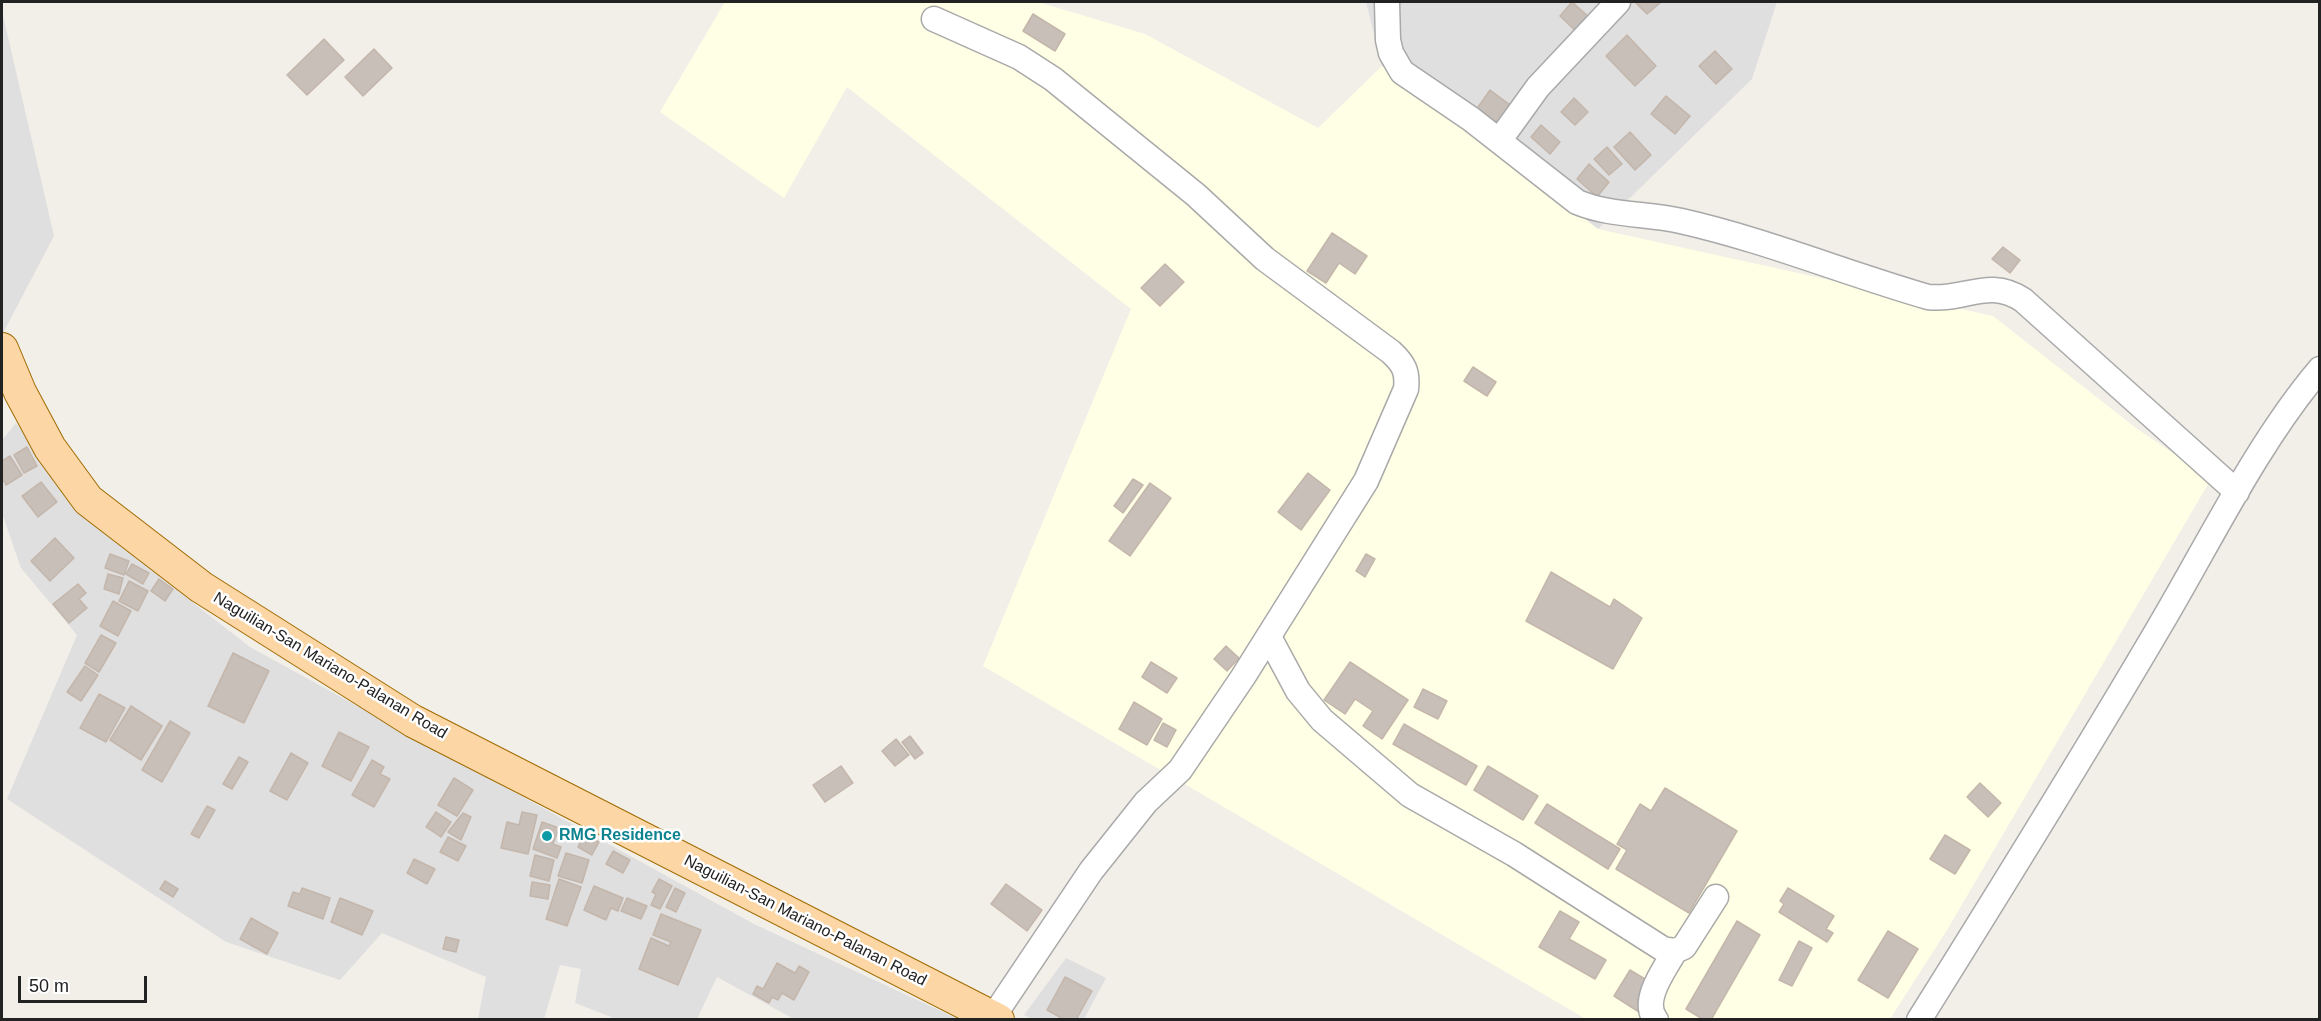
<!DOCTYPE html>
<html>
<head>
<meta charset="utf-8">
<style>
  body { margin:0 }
  #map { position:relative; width:2321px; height:1021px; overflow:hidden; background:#f2efe9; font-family:Helvetica,sans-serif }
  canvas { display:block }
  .frame { position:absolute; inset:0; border:3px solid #222; pointer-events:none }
  .scale { position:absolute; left:18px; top:976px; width:129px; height:27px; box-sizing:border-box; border:3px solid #222; border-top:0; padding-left:8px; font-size:18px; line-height:21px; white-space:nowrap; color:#222; -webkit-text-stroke:4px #fff; paint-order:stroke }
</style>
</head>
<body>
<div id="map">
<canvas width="2321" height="1021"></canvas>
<div class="frame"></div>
<div class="scale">50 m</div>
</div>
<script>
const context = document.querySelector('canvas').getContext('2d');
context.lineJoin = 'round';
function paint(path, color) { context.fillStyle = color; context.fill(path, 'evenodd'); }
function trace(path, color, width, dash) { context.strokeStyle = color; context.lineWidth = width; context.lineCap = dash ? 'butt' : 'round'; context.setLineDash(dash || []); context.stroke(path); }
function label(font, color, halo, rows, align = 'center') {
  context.font = font + ' Helvetica,sans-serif'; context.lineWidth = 5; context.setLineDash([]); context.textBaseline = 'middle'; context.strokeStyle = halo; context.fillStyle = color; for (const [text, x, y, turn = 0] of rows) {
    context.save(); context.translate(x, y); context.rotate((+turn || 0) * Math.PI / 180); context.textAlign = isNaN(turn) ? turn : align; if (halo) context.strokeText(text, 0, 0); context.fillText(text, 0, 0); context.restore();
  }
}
const residential = new Path2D(`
  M 1366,2 L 1777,2 L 1752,79 L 1598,229 L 1382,66 Z
  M 2,11 L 54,236 L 2,335 Z
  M 16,423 L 93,525 L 250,647 L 754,924 L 958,1019 L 794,1019 L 717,977 L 697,1019 L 616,1019 L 575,1003 L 581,969 L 560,965 L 544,1019 L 478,1019 L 486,977 L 382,933 L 340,980 L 226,942 L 7,799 L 77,635 L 21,568 L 2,513 L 2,440 Z
  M 1066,958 L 1106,978 L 1084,1019 L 1032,1019 L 1024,1015 Z`);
const education = new Path2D(`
  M 725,2 L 1038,2 L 1145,34 L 1318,128 L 1382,66 L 1598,229 L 1993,316 L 2136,428 L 2211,479 L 1947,930 L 1890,1019 L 1586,1019 L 983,666 L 1131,309 L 847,87 L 784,198 L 660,112 Z`);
const building = new Path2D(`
  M 1572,2 L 1599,26 L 1585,40 L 1560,16 Z
  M 1635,2 L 1659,2 L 1660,3 L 1647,14 Z
  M 1033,14 L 1065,34 L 1055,51 L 1023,31 Z
  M 1627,35 L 1656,66 L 1635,86 L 1606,56 Z
  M 324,39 L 344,60 L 307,95 L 287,75 Z
  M 374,49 L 392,68 L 363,96 L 345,77 Z
  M 1715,51 L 1732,69 L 1716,84 L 1699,66 Z
  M 1490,90 L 1513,107 L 1499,127 L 1476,110 Z
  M 1666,96 L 1690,116 L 1675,134 L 1651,114 Z
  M 1574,98 L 1588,112 L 1575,125 L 1561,112 Z
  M 1541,125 L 1560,142 L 1550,154 L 1531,137 Z
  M 1630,132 L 1651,155 L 1635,170 L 1614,147 Z
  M 1607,147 L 1622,164 L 1609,175 L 1594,159 Z
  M 1589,164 L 1609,182 L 1597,197 L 1577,179 Z
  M 1332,233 L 1367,256 L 1355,274 L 1339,263 L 1326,283 L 1307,271 Z
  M 2003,247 L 2020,260 L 2010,273 L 1992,259 Z
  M 1165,264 L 1184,282 L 1160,306 L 1141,288 Z
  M 1473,367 L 1496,382 L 1487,396 L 1464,381 Z
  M 27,447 L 37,466 L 24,473 L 14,455 Z
  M 10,456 L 22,475 L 6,485 L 2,478 L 2,461 Z
  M 1308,473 L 1330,490 L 1301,530 L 1278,512 Z
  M 1133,479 L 1143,485 L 1123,513 L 1114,506 Z
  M 41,482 L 57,502 L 38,517 L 22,496 Z
  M 1150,483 L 1171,498 L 1130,556 L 1109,541 Z
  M 55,538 L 74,558 L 50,581 L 31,561 Z
  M 110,554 L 129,561 L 124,575 L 105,568 Z
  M 1366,554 L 1375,559 L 1365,577 L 1356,571 Z
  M 132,564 L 149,573 L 143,584 L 126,574 Z
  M 1551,572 L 1610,607 L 1614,599 L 1642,618 L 1613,669 L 1526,621 Z
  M 108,574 L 123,578 L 119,594 L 104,589 Z
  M 159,579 L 173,589 L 165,601 L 151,591 Z
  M 129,581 L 148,591 L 138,611 L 119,601 Z
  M 78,584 L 86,593 L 79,599 L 87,608 L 69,623 L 53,604 Z
  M 113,601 L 131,611 L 118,636 L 100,626 Z
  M 101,635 L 116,643 L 99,672 L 85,663 Z
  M 1226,646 L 1239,658 L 1227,671 L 1214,659 Z
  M 233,653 L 269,671 L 244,723 L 208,706 Z
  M 1151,662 L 1177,678 L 1167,693 L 1142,677 Z
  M 1350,662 L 1408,700 L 1382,739 L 1363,726 L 1373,711 L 1355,699 L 1345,714 L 1324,700 Z
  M 85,666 L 98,675 L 81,701 L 67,692 Z
  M 1423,689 L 1447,701 L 1438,719 L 1414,707 Z
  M 99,694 L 125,708 L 106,742 L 80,728 Z
  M 1134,702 L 1162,719 L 1147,745 L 1119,729 Z
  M 131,706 L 162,726 L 141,760 L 110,740 Z
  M 170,721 L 190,733 L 162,782 L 142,770 Z
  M 1163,723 L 1176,730 L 1167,747 L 1154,740 Z
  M 1404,724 L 1477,766 L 1466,785 L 1393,744 Z
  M 339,732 L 369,747 L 351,781 L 322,766 Z
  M 910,736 L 923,753 L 915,759 L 902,742 Z
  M 896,739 L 909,755 L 895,766 L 882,751 Z
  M 291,753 L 308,763 L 287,800 L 270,791 Z
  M 239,757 L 248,762 L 232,789 L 223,784 Z
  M 372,760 L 384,767 L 380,774 L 390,779 L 374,807 L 352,795 Z
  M 841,766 L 853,783 L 825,802 L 813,785 Z
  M 1488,766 L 1538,796 L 1523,820 L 1474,790 Z
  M 454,778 L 473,790 L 457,816 L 438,805 Z
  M 1980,783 L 2001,803 L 1988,817 L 1967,797 Z
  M 1665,788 L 1737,831 L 1689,913 L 1616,869 L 1627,850 L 1617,844 L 1640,804 L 1651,811 Z
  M 1547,804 L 1620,849 L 1608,869 L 1535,823 Z
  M 207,806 L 215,810 L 199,838 L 191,834 Z
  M 436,812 L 451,822 L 441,837 L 426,827 Z
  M 522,812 L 537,815 L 528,854 L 501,848 L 507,822 L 519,825 Z
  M 463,813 L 471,817 L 461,840 L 448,832 Z
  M 542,822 L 559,828 L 553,844 L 561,847 L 557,858 L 533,849 Z
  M 584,834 L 599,842 L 592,855 L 578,847 Z
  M 1945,835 L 1970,850 L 1955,874 L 1930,859 Z
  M 448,837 L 466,846 L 458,861 L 440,852 Z
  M 613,851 L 630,860 L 623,873 L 606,864 Z
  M 566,853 L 589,860 L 582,883 L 558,876 Z
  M 535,855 L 554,860 L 549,881 L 530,876 Z
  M 414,859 L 435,869 L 427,884 L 407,873 Z
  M 559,879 L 581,887 L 567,926 L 546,919 Z
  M 659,879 L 672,886 L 660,909 L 651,905 L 656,894 L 652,892 Z
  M 165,881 L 178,889 L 173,897 L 160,889 Z
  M 532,882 L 550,885 L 548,899 L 530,896 Z
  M 1006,884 L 1042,910 L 1027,931 L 991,904 Z
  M 594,886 L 623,898 L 618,911 L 611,908 L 606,920 L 584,910 Z
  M 302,888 L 330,898 L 323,919 L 288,906 L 293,892 L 300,894 Z
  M 675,888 L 685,893 L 676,912 L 666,907 Z
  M 1788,888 L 1834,916 L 1826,929 L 1833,933 L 1827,942 L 1779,912 L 1784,904 L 1780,901 Z
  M 340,898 L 373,911 L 362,935 L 331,922 Z
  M 627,898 L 647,906 L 641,919 L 621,911 Z
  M 1560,911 L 1579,922 L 1569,939 L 1606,960 L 1595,979 L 1539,947 Z
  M 661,914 L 701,930 L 678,985 L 639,969 L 651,938 L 669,946 L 671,942 L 653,935 Z
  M 251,918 L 278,933 L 267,954 L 240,939 Z
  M 1737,921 L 1760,935 L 1711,1020 L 1704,1020 L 1686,1009 Z
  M 1888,931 L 1918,949 L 1888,998 L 1858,980 Z
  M 446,937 L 459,940 L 456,952 L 443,949 Z
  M 1799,941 L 1812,948 L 1792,986 L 1779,980 Z
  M 777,963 L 795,973 L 799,966 L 809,972 L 794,1000 L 782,993 L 778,1000 L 772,997 L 769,1003 L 753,994 L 757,986 L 763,989 Z
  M 1630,970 L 1655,985 L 1639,1012 L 1614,996 Z
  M 1065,977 L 1092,991 L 1076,1020 L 1065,1020 L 1047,1010 Z`);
const minor = new Path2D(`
  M 1387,2 L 1388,40 L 1391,53 L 1402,72 L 1471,119 L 1577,202 C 1610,216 1647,213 1681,221 C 1765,240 1845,273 1928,297 C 1965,301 1989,277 2023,300 L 2237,492
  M 934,19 L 1019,57 L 1053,79 L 1196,195 L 1265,259 L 1391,352 C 1404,364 1408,372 1406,389 L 1366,481 L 1243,677 L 1180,770 L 1146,802 L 1091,871 L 993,1017
  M 1499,141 L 1538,87 L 1618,2
  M 1269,637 L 1298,691 L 1322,720 L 1410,795 L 1514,854 L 1663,949 L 1675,951 L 1684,947 L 1716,897
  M 1656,1020 C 1640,1001 1665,969 1675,951
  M 1919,1020 C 2001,889 2083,757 2161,624 C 2210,541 2258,442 2320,369`);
const major = new Path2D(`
  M 2,349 L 20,392 L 50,448 L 88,500 L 201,587 L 413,721 L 998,1020`);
const markers = [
  [547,836,6,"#0f9aa8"]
];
const streetNames = [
  ["Naguilian-San Mariano-Palanan Road",330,666,31],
  ["Naguilian-San Mariano-Palanan Road",805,921,27]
];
const cultureNames = [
  ["RMG Residence",559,836]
];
paint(residential, '#e0dfdf');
paint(education, '#ffffe5');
paint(building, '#c7bfb8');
trace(building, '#c4b6ab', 1.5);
trace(minor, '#a9a9a9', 27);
trace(major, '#a06b00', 34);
trace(minor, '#fff', 24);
trace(major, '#fcd6a4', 32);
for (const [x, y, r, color] of markers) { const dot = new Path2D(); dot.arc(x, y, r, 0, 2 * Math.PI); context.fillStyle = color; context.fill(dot); trace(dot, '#fff', 2); }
label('16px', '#222', '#fff', streetNames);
label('bold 16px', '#0d838f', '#fff', cultureNames, 'left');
</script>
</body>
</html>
